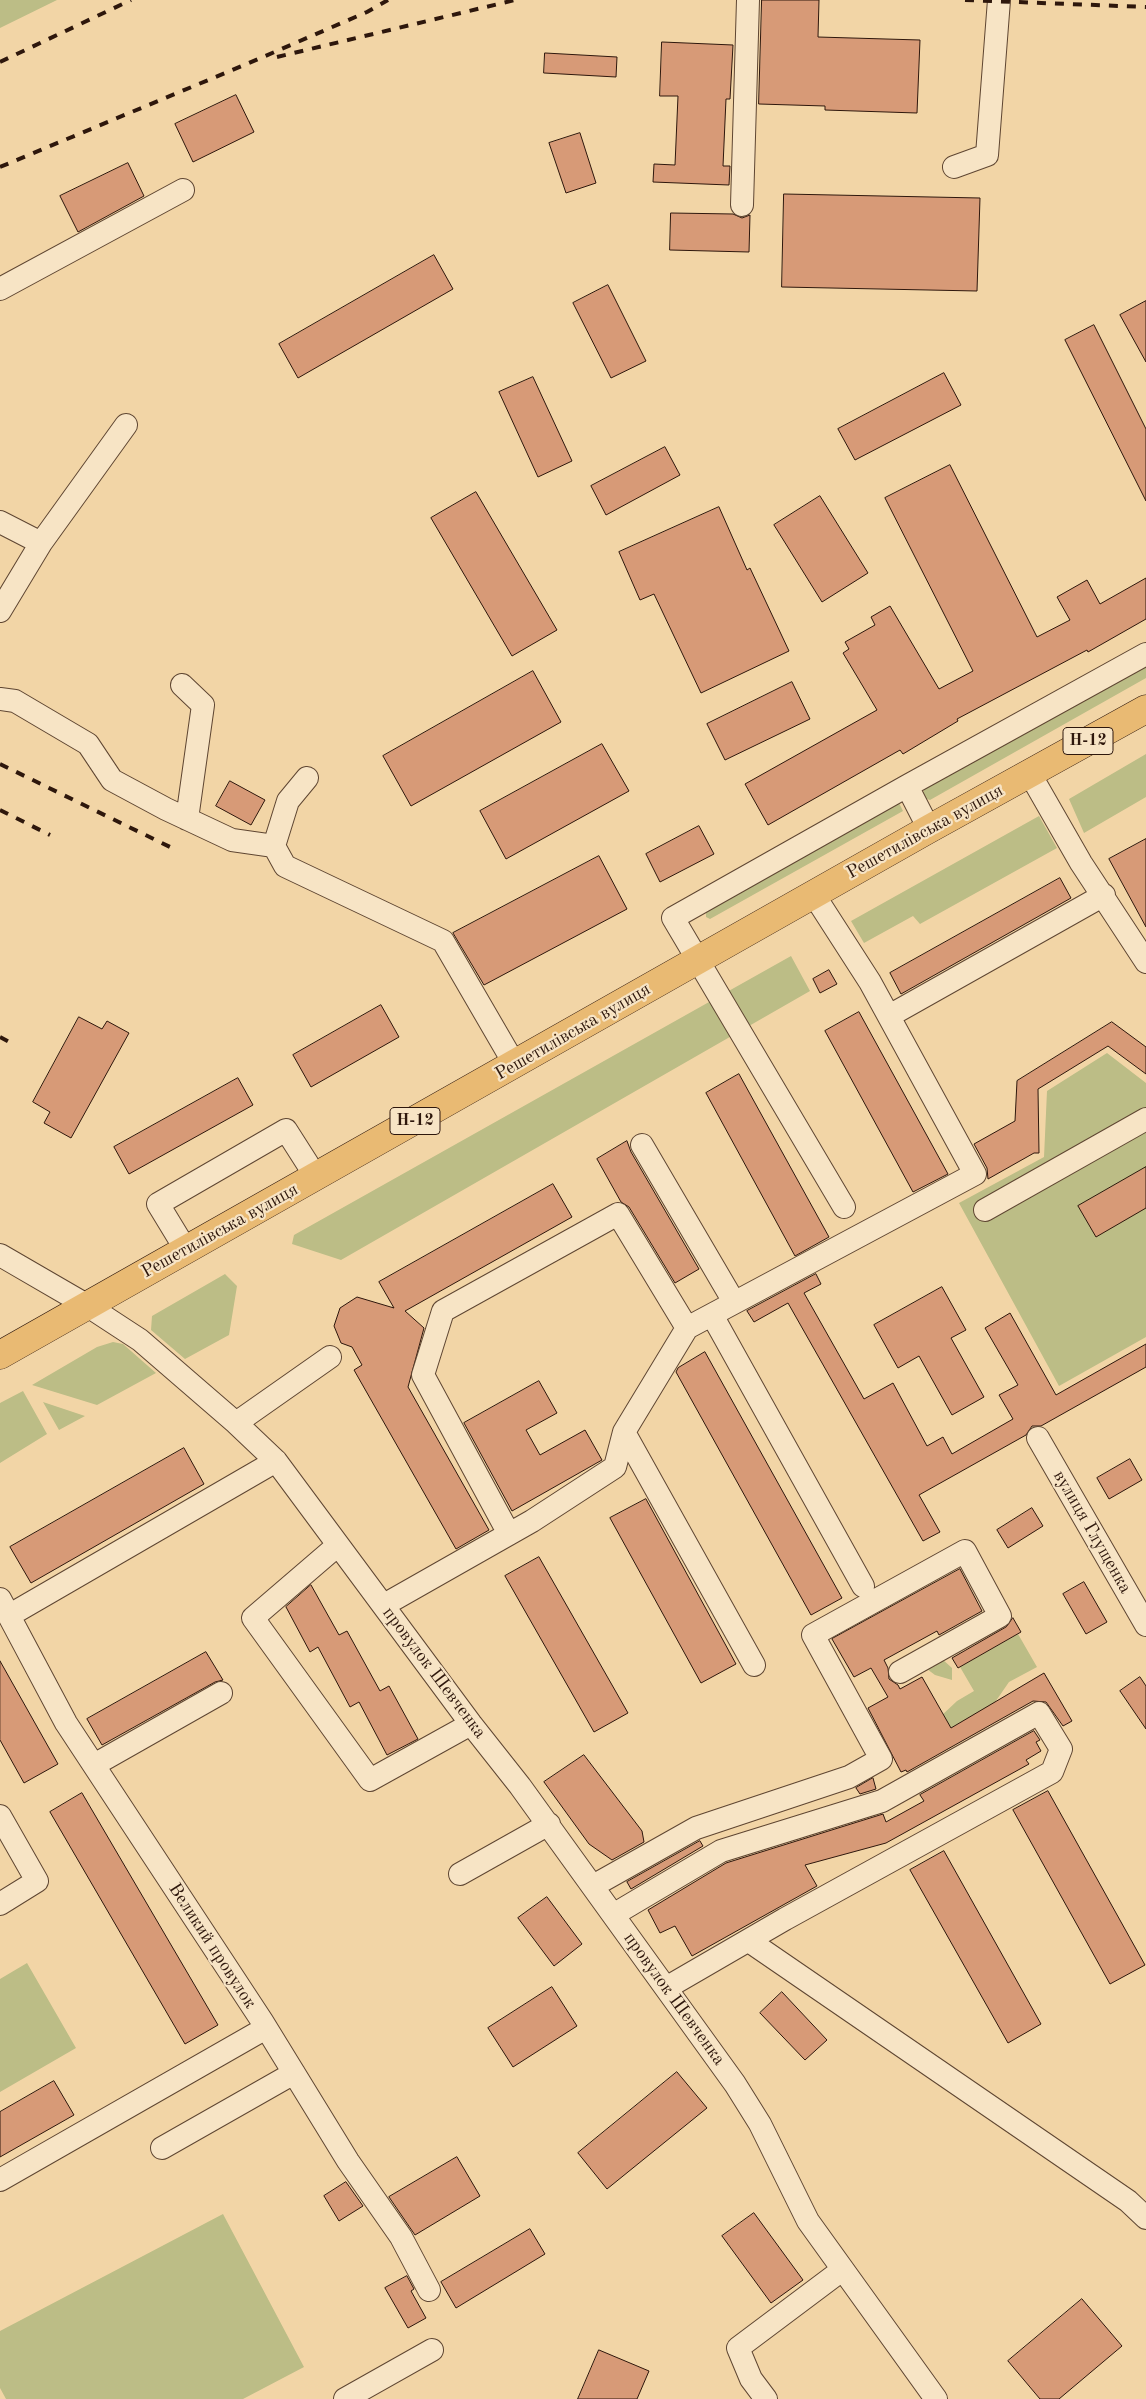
<!DOCTYPE html>
<html>
<head>
<meta charset="utf-8">
<style>
  body { margin:0 }
  canvas { display:block; background:#f2d5a6 }
</style>
</head>
<body>
<canvas width="1146" height="2399"></canvas>
<script>
const context = document.querySelector('canvas').getContext('2d');
context.lineJoin = 'round';
function paint(path, color) { context.fillStyle = color; context.fill(path, 'evenodd'); }
function trace(path, color, width, dash) { context.strokeStyle = color; context.lineWidth = width; context.lineCap = dash ? 'butt' : 'round'; context.setLineDash(dash || []); context.stroke(path); }
function label(font, color, halo, rows, align = 'center') {
  context.font = font + ' "Old Standard TT",serif'; context.lineWidth = 4.5; context.setLineDash([]); context.textBaseline = 'middle'; context.strokeStyle = halo; context.fillStyle = color; for (const [text, x, y, turn = 0] of rows) {
    context.save(); context.translate(x, y); context.rotate((+turn || 0) * Math.PI / 180); context.textAlign = isNaN(turn) ? turn : align; if (halo) context.strokeText(text, 0, 0); context.fillText(text, 0, 0); context.restore();
  }
}
const green = new Path2D(`
  M 0,0 L 57,0 L 0,28 Z
  M 1146,663 L 1146,678 L 930,800 L 921,797 L 925,788 Z
  M 1146,754 L 1146,797 L 1084,833 L 1069,799 Z
  M 899,803 L 903,811 L 710,919 L 706,917 L 706,909 Z
  M 1039,816 L 1057,848 L 920,924 L 913,916 L 864,943 L 851,921 Z
  M 791,956 L 810,991 L 341,1260 L 292,1244 L 294,1235 Z
  M 1107,1053 L 1146,1083 L 1146,1337 L 1059,1386 L 959,1203 L 1044,1157 L 1047,1091 Z
  M 225,1274 L 237,1286 L 229,1335 L 185,1359 L 151,1330 L 152,1316 Z
  M 113,1342 L 123,1344 L 156,1373 L 97,1405 L 32,1385 L 97,1347 Z
  M 23,1391 L 47,1434 L 0,1463 L 0,1403 Z
  M 43,1402 L 85,1416 L 59,1430 Z
  M 1018,1634 L 1037,1667 L 1009,1682 L 991,1708 L 947,1730 L 940,1717 L 957,1701 L 974,1691 L 960,1667 Z
  M 941,1658 L 952,1668 L 952,1680 L 935,1675 L 923,1666 Z
  M 27,1963 L 76,2048 L 0,2092 L 0,1979 Z
  M 223,2214 L 304,2367 L 243,2399 L 6,2399 L 0,2388 L 0,2331 Z`);
const building = new Path2D(`
  M 762,0 L 819,0 L 818,37 L 920,40 L 917,113 L 825,110 L 825,106 L 759,104 Z
  M 662,42 L 733,45 L 730,99 L 726,99 L 723,166 L 730,166 L 729,185 L 653,182 L 654,164 L 675,165 L 678,96 L 660,96 Z
  M 545,53 L 617,57 L 616,77 L 544,73 Z
  M 236,95 L 254,132 L 193,162 L 175,124 Z
  M 580,133 L 596,183 L 566,193 L 549,143 Z
  M 128,163 L 144,196 L 78,232 L 60,196 Z
  M 784,194 L 980,198 L 977,291 L 782,287 Z
  M 671,213 L 733,214 L 742,218 L 750,215 L 749,252 L 670,250 Z
  M 434,255 L 453,289 L 298,378 L 279,344 Z
  M 608,285 L 646,361 L 611,378 L 573,303 Z
  M 1146,301 L 1146,362 L 1120,315 Z
  M 1094,325 L 1146,429 L 1146,501 L 1065,340 Z
  M 944,373 L 961,405 L 855,460 L 838,429 Z
  M 533,377 L 572,461 L 538,477 L 499,392 Z
  M 665,447 L 680,475 L 606,515 L 591,486 Z
  M 950,465 L 1037,637 L 1070,620 L 1057,597 L 1087,580 L 1100,604 L 1146,578 L 1146,619 L 1088,652 L 1087,650 L 957,719 L 958,721 L 903,754 L 900,750 L 768,825 L 745,784 L 877,710 L 843,653 L 849,649 L 845,642 L 875,625 L 871,617 L 890,606 L 939,689 L 973,671 L 885,498 Z
  M 476,492 L 557,630 L 512,656 L 431,518 Z
  M 820,496 L 868,573 L 822,602 L 774,525 Z
  M 719,507 L 747,570 L 750,568 L 789,651 L 701,693 L 654,594 L 640,600 L 619,552 Z
  M 533,671 L 561,722 L 411,806 L 383,756 Z
  M 792,682 L 810,719 L 725,760 L 707,724 Z
  M 602,744 L 629,791 L 506,859 L 480,811 Z
  M 230,781 L 265,800 L 251,825 L 216,806 Z
  M 699,826 L 714,854 L 660,882 L 646,854 Z
  M 1146,839 L 1146,927 L 1109,859 Z
  M 599,856 L 627,909 L 484,985 L 453,933 Z
  M 1060,878 L 1071,898 L 901,994 L 890,973 Z
  M 829,970 L 837,984 L 820,993 L 813,979 Z
  M 381,1005 L 399,1037 L 311,1087 L 293,1055 Z
  M 859,1012 L 948,1174 L 913,1192 L 825,1031 Z
  M 79,1017 L 102,1029 L 107,1021 L 129,1033 L 71,1138 L 44,1123 L 50,1112 L 33,1102 Z
  M 1112,1022 L 1146,1047 L 1146,1074 L 1108,1046 L 1038,1089 L 1039,1153 L 1034,1153 L 988,1179 L 987,1168 L 974,1144 L 1015,1121 L 1017,1081 Z
  M 739,1074 L 829,1237 L 795,1256 L 706,1093 Z
  M 238,1078 L 253,1105 L 129,1174 L 114,1147 Z
  M 627,1141 L 631,1152 L 699,1269 L 675,1283 L 629,1207 L 621,1202 L 597,1159 Z
  M 1146,1167 L 1146,1208 L 1096,1237 L 1078,1206 Z
  M 553,1184 L 572,1217 L 405,1311 L 424,1328 L 408,1387 L 489,1530 L 456,1549 L 354,1370 L 362,1365 L 352,1347 L 341,1343 L 334,1326 L 340,1308 L 357,1297 L 394,1308 L 379,1282 Z
  M 816,1274 L 821,1284 L 804,1293 L 864,1399 L 893,1383 L 927,1446 L 943,1437 L 952,1454 L 1013,1419 L 999,1395 L 1018,1385 L 985,1328 L 1010,1313 L 1056,1395 L 1146,1344 L 1146,1367 L 1041,1426 L 1032,1426 L 1026,1435 L 919,1495 L 940,1532 L 923,1541 L 788,1303 L 754,1322 L 747,1311 Z
  M 942,1287 L 966,1330 L 951,1338 L 984,1397 L 952,1415 L 919,1356 L 898,1368 L 874,1325 Z
  M 705,1352 L 842,1598 L 811,1615 L 676,1372 L 678,1368 Z
  M 539,1381 L 557,1413 L 526,1430 L 540,1455 L 585,1430 L 602,1460 L 512,1511 L 464,1423 Z
  M 184,1448 L 204,1484 L 31,1583 L 10,1547 Z
  M 1130,1459 L 1142,1480 L 1109,1499 L 1097,1478 Z
  M 646,1499 L 736,1664 L 701,1683 L 610,1518 Z
  M 1032,1508 L 1043,1526 L 1008,1548 L 997,1530 Z
  M 539,1557 L 628,1713 L 594,1732 L 505,1576 Z
  M 960,1569 L 982,1611 L 939,1635 L 937,1631 L 884,1660 L 888,1668 L 889,1679 L 898,1685 L 900,1689 L 922,1677 L 951,1728 L 1044,1673 L 1072,1721 L 1063,1726 L 1046,1702 L 1033,1701 L 907,1772 L 906,1770 L 901,1772 L 868,1708 L 888,1697 L 871,1668 L 854,1677 L 832,1639 Z
  M 1084,1582 L 1107,1622 L 1086,1634 L 1063,1594 Z
  M 311,1585 L 339,1635 L 347,1631 L 380,1691 L 389,1686 L 418,1739 L 387,1755 L 359,1702 L 350,1707 L 318,1647 L 310,1652 L 286,1607 Z
  M 1013,1618 L 1021,1632 L 958,1668 L 952,1658 L 1006,1627 Z
  M 206,1652 L 223,1680 L 215,1682 L 102,1745 L 87,1719 Z
  M 0,1661 L 58,1764 L 24,1783 L 0,1740 Z
  M 1140,1677 L 1146,1686 L 1146,1729 L 1120,1691 Z
  M 1034,1731 L 1040,1740 L 1036,1742 L 1041,1751 L 1026,1760 L 1029,1764 L 886,1843 L 805,1865 L 817,1886 L 692,1956 L 675,1926 L 660,1933 L 648,1910 L 726,1863 L 883,1814 L 886,1822 L 924,1801 L 920,1795 Z
  M 584,1755 L 642,1831 L 644,1842 L 612,1860 L 589,1844 L 544,1782 Z
  M 873,1778 L 876,1789 L 860,1794 L 856,1788 Z
  M 1048,1791 L 1145,1965 L 1110,1984 L 1013,1810 Z
  M 82,1793 L 218,2025 L 185,2044 L 50,1812 Z
  M 700,1841 L 703,1846 L 631,1889 L 627,1882 Z
  M 944,1851 L 1041,2024 L 1008,2043 L 910,1870 Z
  M 547,1897 L 582,1944 L 554,1966 L 518,1918 Z
  M 552,1987 L 577,2026 L 513,2067 L 488,2028 Z
  M 782,1992 L 827,2040 L 805,2060 L 760,2013 Z
  M 677,2072 L 707,2108 L 607,2189 L 578,2153 Z
  M 54,2081 L 74,2115 L 0,2157 L 0,2112 Z
  M 457,2157 L 480,2196 L 415,2235 L 389,2197 Z
  M 346,2182 L 363,2206 L 339,2221 L 324,2196 Z
  M 754,2213 L 803,2280 L 771,2303 L 722,2236 Z
  M 530,2229 L 545,2254 L 456,2308 L 441,2282 Z
  M 407,2276 L 414,2289 L 411,2291 L 426,2318 L 408,2328 L 385,2288 Z
  M 1082,2299 L 1122,2346 L 1059,2399 L 1040,2399 L 1008,2361 Z
  M 599,2350 L 649,2371 L 637,2399 L 578,2399 Z`);
const minor = new Path2D(`
  M 954,167 L 987,155 L 999,0
  M 742,205 L 748,0
  M 0,289 L 183,190
  M 0,522 L 41,543 L 0,611
  M 41,543 L 126,425
  M 182,685 L 203,705 L 187,819
  M 0,699 L 15,701 L 88,744 L 112,780 L 166,809 L 232,840 L 274,846
  M 1030,774 L 1081,863 L 1146,962
  M 307,778 L 288,801 L 274,846 L 285,866 L 443,941 L 515,1065
  M 907,786 L 929,829
  M 889,1016 L 1104,895
  M 642,1145 L 734,1302
  M 844,1207 L 673,918 L 907,786 L 1146,654
  M 985,1210 L 1146,1119
  M 186,1250 L 158,1204 L 286,1130 L 316,1177
  M 0,1255 L 88,1306 L 140,1340 L 236,1423 L 276,1461 L 471,1724 L 520,1786 L 735,2084 L 760,2124 L 808,2221 L 936,2399
  M 712,1315 L 863,1586
  M 236,1423 L 330,1357
  M 624,1432 L 754,1665
  M 1038,1438 L 1146,1625
  M 509,1534 L 423,1375 L 443,1311 L 618,1214 L 687,1328
  M 338,1545 L 253,1618 L 370,1780 L 471,1724
  M 0,1599 L 66,1723 L 262,2021 L 348,2161 L 401,2237 L 429,2290
  M 384,1605 L 532,1521 L 615,1467 L 624,1432 L 687,1328 L 975,1174 L 870,982 L 814,895
  M 10,1615 L 276,1461
  M 94,1765 L 221,1693
  M 0,1816 L 37,1881 L 0,1904
  M 460,1874 L 549,1824
  M 593,1886 L 696,1828 L 849,1777 L 881,1759 L 813,1635 L 965,1551 L 1000,1616 L 900,1672
  M 613,1915 L 721,1851 L 882,1801 L 1039,1713 L 1061,1749 L 1052,1772 L 785,1919 L 666,1988
  M 749,1941 L 1128,2201 L 1146,2218
  M 162,2148 L 294,2073
  M 0,2180 L 266,2028
  M 345,2399 L 432,2350
  M 766,2399 L 751,2379 L 738,2348 L 842,2270`);
const major = new Path2D(`
  M 0,1355 L 929,829 L 1146,709`);
const rail = new Path2D(`
  M 965,0 L 1146,7
  M 277,57 L 515,0
  M 0,62 L 131,0
  M 0,167 L 249,63 L 367,12 L 388,0
  M 0,764 L 170,847
  M 0,810 L 50,835
  M 0,1037 L 11,1043`);
const shields = [
  [1088,741,50],
  [415,1121,50]
];
const shieldNames = [
  ["Н-12",1088,741],
  ["Н-12",415,1121]
];
const streetNames = [
  ["Решетилівська вулиця",925,832,-29],
  ["Решетилівська вулиця",573,1032,-30],
  ["Решетилівська вулиця",220,1231,-29],
  ["вулиця Глущенка",1092,1532,60],
  ["провулок Шевченка",434,1673,53],
  ["Великий провулок",212,1946,57],
  ["провулок Шевченка",674,1999,54]
];
paint(green, '#bcbd86');
paint(building, '#d79a77');
trace(building, '#2e170c', 1);
trace(minor, '#5f4632', 24);
trace(major, '#2e170c', 29);
trace(minor, '#f7e4c5', 22);
trace(major, '#e9ba73', 28);
trace(rail, '#2e170c', 4, [9, 9]);
for (const [x, y, w] of shields) { const box = new Path2D(); box.roundRect(x - w / 2, y - 13.5, w, 27, 4); context.fillStyle = '#f7e4c5'; context.fill(box); trace(box, '#2e170c', 1); }
label('bold 16px', '#2e170c', null, shieldNames);
label('18px', '#2e170c', '#f7e4c5', streetNames);
</script>
</body>
</html>
